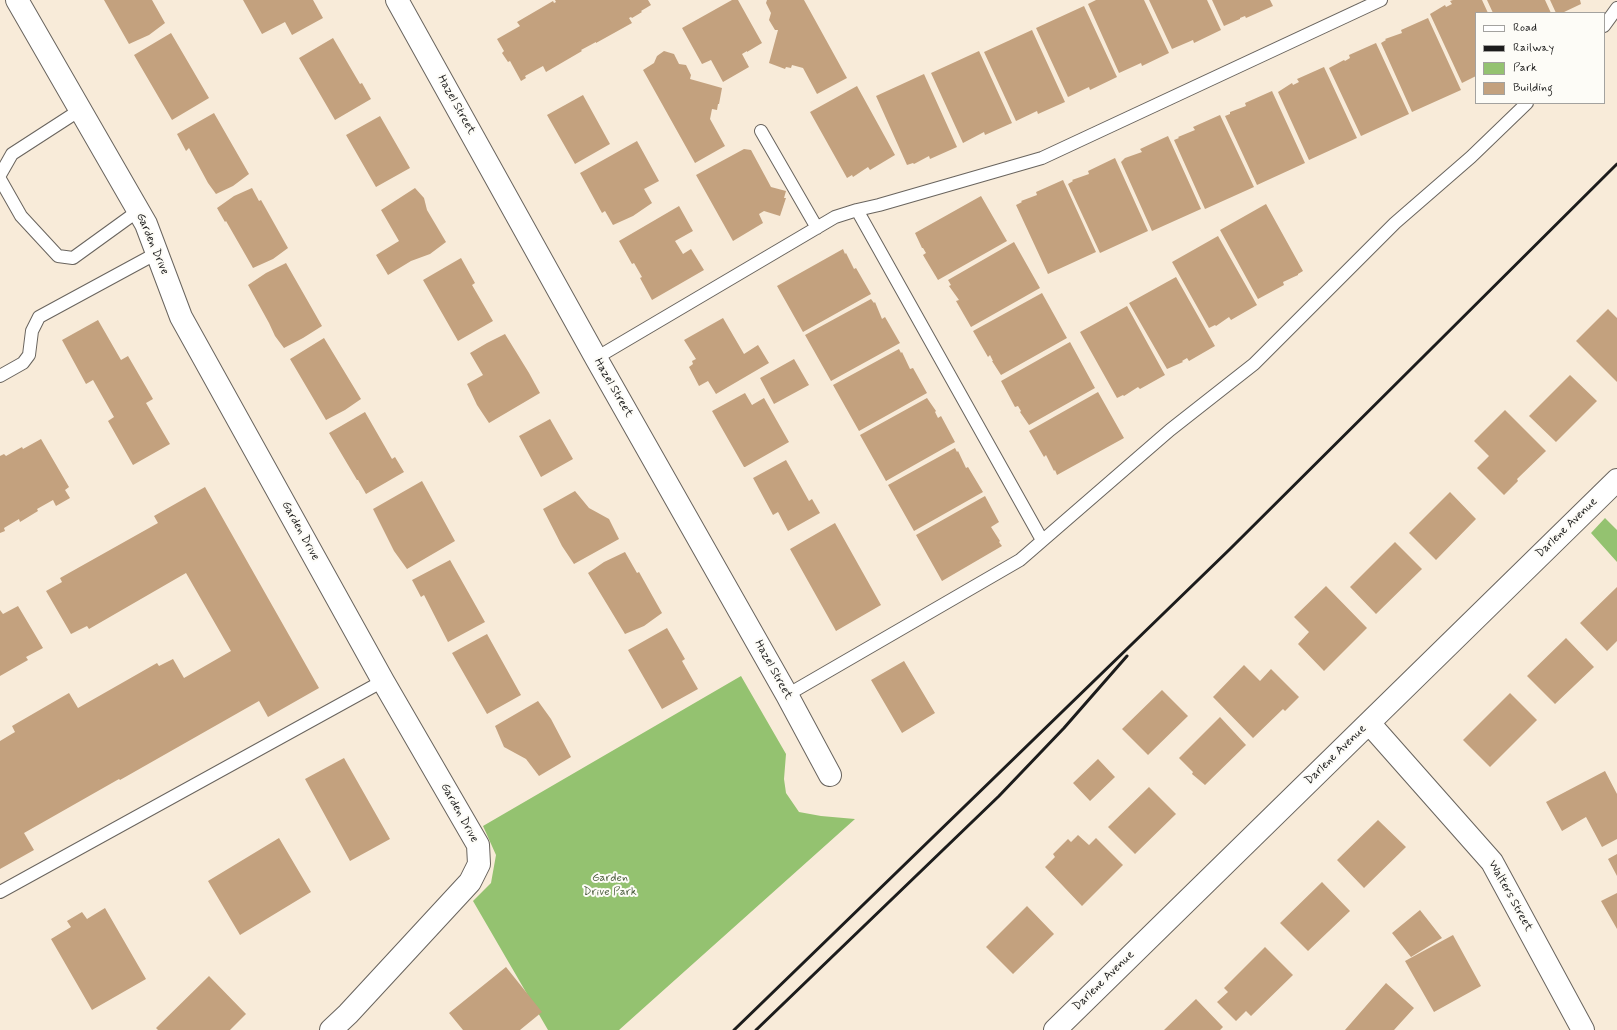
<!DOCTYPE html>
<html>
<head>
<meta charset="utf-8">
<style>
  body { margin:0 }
  #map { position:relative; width:1617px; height:1030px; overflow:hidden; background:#f8ebd9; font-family:Mynerve,sans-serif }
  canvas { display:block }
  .legend { position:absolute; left:1475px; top:12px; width:130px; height:92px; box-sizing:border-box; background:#fdfcf7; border:1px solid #a3a29f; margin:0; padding:5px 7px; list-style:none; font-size:12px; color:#1c1c1c }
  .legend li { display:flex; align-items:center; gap:8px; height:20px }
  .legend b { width:20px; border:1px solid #a3a29f }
</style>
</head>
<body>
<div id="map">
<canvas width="1617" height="1030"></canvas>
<ul class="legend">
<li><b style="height:5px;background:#fff"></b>Road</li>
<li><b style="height:5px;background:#1c1c1c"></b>Railway</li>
<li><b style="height:11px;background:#94c270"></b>Park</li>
<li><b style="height:11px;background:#c3a17e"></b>Building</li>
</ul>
</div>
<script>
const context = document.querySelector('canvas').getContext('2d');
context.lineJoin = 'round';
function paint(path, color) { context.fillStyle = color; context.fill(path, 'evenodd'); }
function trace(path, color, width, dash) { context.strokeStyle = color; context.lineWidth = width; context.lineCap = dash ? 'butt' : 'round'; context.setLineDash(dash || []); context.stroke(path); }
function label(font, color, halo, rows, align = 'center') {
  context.font = font + ' Mynerve,sans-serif'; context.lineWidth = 4; context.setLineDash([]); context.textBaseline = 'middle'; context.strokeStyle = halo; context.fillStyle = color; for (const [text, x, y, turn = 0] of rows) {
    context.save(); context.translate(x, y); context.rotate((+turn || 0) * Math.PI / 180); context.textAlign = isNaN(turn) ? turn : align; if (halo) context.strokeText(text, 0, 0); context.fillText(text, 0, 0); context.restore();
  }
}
const green = new Path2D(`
  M 1605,518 L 1617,530 L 1617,562 L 1591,533 Z
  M 741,676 L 786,754 L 784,779 L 786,793 L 799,812 L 821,816 L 855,819 L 619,1030 L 548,1030 L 473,901 L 491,883 L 496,855 L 483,826 Z`);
const building = new Path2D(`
  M 104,0 L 152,0 L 165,23 L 149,35 L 129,44 Z
  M 243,0 L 313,0 L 323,18 L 292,35 L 285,22 L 262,34 Z
  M 555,0 L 648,0 L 651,5 L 641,11 L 642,12 L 632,18 L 631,17 L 629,18 L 632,23 L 596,43 L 596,42 L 581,50 L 582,51 L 546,72 L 543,66 L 525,76 L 526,78 L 521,81 L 510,61 L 508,62 L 502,53 L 504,51 L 497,39 L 520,26 L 517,22 L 553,1 L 554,3 L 556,2 Z
  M 732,0 L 738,0 L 762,43 L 747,52 L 747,51 L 742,54 L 749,67 L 723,82 L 711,60 L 702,64 L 682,28 Z
  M 767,0 L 804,0 L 847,78 L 817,94 L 803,68 L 792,65 L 791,68 L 786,67 L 785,69 L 769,63 L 778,30 L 775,30 L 769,20 L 771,13 L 766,3 Z
  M 1096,0 L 1144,0 L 1169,53 L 1142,66 L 1141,63 L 1119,73 L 1088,4 Z
  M 1149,0 L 1207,0 L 1221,30 L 1194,43 L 1193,40 L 1172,49 Z
  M 1212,0 L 1270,0 L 1273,6 L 1246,18 L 1245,16 L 1240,18 L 1240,19 L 1224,26 Z
  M 1453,0 L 1482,0 L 1488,13 L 1476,13 L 1476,76 L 1462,83 L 1430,14 L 1445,5 L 1446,7 L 1452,4 L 1450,1 Z
  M 1487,0 L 1545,0 L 1551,13 L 1493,13 Z
  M 1550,0 L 1580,0 L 1581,4 L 1562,13 L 1556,13 Z
  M 1084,6 L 1117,77 L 1090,90 L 1089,87 L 1068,97 L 1036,28 Z
  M 1428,18 L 1461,90 L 1412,112 L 1381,43 L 1386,40 L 1385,39 L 1402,33 L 1401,30 Z
  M 1032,30 L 1065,102 L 1038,114 L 1037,111 L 1016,121 L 984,52 Z
  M 171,33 L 209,98 L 172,120 L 134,55 Z
  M 333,38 L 360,84 L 362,83 L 371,99 L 335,120 L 299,58 Z
  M 1376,43 L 1409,114 L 1361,136 L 1329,68 L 1344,60 L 1345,61 L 1350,58 L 1349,55 Z
  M 664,51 L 674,54 L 679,64 L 686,65 L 691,75 L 690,79 L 722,88 L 719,104 L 718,104 L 717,110 L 712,109 L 710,119 L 725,146 L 695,163 L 643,70 L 654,63 L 657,56 Z
  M 979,51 L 1012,123 L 985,135 L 984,132 L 963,143 L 931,73 Z
  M 1324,67 L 1357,138 L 1309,160 L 1278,92 L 1292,83 L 1293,85 L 1299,82 L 1297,79 Z
  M 924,74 L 957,147 L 930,159 L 929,156 L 914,164 L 913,163 L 907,165 L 876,96 Z
  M 857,86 L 895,155 L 870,170 L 868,167 L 853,177 L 852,175 L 847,178 L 810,112 Z
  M 1272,91 L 1305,163 L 1257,185 L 1225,116 L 1230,114 L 1230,112 L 1246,106 L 1245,103 Z
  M 583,95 L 610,144 L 575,164 L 547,115 Z
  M 214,113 L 249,174 L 233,186 L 216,194 L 208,183 L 189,148 L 186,151 L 177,134 Z
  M 1220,115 L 1254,187 L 1205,209 L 1174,140 L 1179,138 L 1178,137 L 1195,130 L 1193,127 Z
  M 380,116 L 410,168 L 376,187 L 346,135 Z
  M 1168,136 L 1201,209 L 1152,231 L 1121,162 L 1125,158 L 1142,152 L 1140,149 Z
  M 637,141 L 659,181 L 644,189 L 652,203 L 633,216 L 613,225 L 605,211 L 602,213 L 580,173 Z
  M 744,149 L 751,150 L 771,187 L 786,191 L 784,198 L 786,198 L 780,216 L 764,211 L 759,214 L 763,223 L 733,241 L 696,175 Z
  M 1115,158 L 1148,231 L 1100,253 L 1068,184 L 1073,181 L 1072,180 L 1089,174 L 1088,171 Z
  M 1063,180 L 1096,252 L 1048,274 L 1016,205 L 1022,202 L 1021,201 L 1037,195 L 1036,192 Z
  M 252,188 L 259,201 L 261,200 L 288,248 L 273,259 L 253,268 L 226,221 L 225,222 L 217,208 L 234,196 Z
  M 415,188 L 424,198 L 427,210 L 446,242 L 430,254 L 411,261 L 388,275 L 376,255 L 399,241 L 381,210 Z
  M 981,196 L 1007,241 L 938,280 L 923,255 L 926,253 L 923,248 L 922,248 L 915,233 Z
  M 1266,204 L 1303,271 L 1298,274 L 1298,275 L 1283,282 L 1284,285 L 1258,299 L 1220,230 Z
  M 679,206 L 693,231 L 675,241 L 683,254 L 691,249 L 704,270 L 652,300 L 640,278 L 642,277 L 634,263 L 632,264 L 619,241 Z
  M 1218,236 L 1257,305 L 1231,320 L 1229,317 L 1216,326 L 1215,325 L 1209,328 L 1172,262 Z
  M 1014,242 L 1040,288 L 971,327 L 956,301 L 959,300 L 949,286 L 951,285 L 948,280 Z
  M 843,249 L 845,254 L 846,253 L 854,269 L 856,268 L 871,294 L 803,332 L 777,286 Z
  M 461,258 L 475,283 L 472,285 L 493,321 L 458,341 L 423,280 Z
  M 286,263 L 322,326 L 303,338 L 284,348 L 275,336 L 269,323 L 248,285 L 266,273 Z
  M 1176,277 L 1215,346 L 1189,361 L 1187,358 L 1182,361 L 1183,362 L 1167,369 L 1129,303 Z
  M 1042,293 L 1067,338 L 1001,375 L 992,361 L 993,361 L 990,355 L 988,357 L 973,331 Z
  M 871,299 L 874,303 L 875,302 L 882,319 L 885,317 L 900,343 L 831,381 L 805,335 Z
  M 1127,306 L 1165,375 L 1140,389 L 1138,387 L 1124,396 L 1123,395 L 1117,398 L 1080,332 Z
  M 1608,309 L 1617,318 L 1617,382 L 1576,341 Z
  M 723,318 L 744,354 L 758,345 L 769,363 L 716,394 L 708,381 L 699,386 L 689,367 L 693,364 L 692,361 L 696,359 L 684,340 Z
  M 98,320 L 121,360 L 128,356 L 153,399 L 146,403 L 170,444 L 133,465 L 108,421 L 114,417 L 93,380 L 86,384 L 62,340 Z
  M 505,334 L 529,373 L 540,393 L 489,423 L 477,405 L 467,384 L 483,375 L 470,353 L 487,343 Z
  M 324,338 L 361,399 L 345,410 L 326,420 L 290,359 Z
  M 1070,342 L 1095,388 L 1029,425 L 1020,412 L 1021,411 L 1018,406 L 1015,407 L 1001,381 Z
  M 899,349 L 901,353 L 902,352 L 910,369 L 913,368 L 927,393 L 859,431 L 833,385 Z
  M 794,359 L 809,385 L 774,404 L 760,378 Z
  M 1570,375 L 1597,401 L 1556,442 L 1529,416 Z
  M 1098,392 L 1124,438 L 1057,475 L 1055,470 L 1054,471 L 1046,455 L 1044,457 L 1029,431 Z
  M 745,393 L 752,405 L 764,398 L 789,442 L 745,467 L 744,467 L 712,411 Z
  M 927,398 L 936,411 L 935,412 L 938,418 L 941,416 L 955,442 L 886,481 L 860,435 Z
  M 1505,410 L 1546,451 L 1517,479 L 1518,481 L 1504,495 L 1477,468 L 1489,456 L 1474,441 Z
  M 365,412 L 392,459 L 395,457 L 404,472 L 366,494 L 358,480 L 357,480 L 329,433 Z
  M 550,419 L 573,459 L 541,477 L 519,436 Z
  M 41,439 L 69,487 L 65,490 L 70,498 L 56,506 L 53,500 L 37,509 L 38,511 L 20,522 L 19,519 L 4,528 L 5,531 L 0,533 L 0,456 L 4,454 L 6,456 L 22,447 L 23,449 Z
  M 955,448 L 957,452 L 958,451 L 966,468 L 968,467 L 983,492 L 914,531 L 888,485 Z
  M 786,460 L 809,501 L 812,499 L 820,513 L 788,531 L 778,512 L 773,515 L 753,478 Z
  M 422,481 L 455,541 L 407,569 L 394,551 L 373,509 Z
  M 205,487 L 319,688 L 268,717 L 259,701 L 120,780 L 119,779 L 24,833 L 34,850 L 0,869 L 0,741 L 15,732 L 12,726 L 69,693 L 78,708 L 157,663 L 159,666 L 173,659 L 184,678 L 231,651 L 186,573 L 89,629 L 87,626 L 71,634 L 46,591 L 62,582 L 60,578 L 158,523 L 154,516 Z
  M 575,491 L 589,508 L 609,519 L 619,539 L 574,564 L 562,546 L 543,509 Z
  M 1450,492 L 1476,519 L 1436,560 L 1409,533 Z
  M 985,496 L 999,522 L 991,527 L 1000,541 L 999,542 L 1002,546 L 942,581 L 916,535 Z
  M 835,523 L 881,605 L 836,631 L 790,549 Z
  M 1395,542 L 1422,569 L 1376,614 L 1350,587 Z
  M 625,552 L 637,573 L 639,572 L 662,613 L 644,626 L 625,634 L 588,573 L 604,562 Z
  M 450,560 L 485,622 L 448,642 L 424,595 L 421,597 L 412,580 Z
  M 1326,586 L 1367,628 L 1324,671 L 1298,644 L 1309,632 L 1294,617 Z
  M 1617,587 L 1617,641 L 1607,651 L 1580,623 Z
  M 18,606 L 43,648 L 26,657 L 28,660 L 0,676 L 0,610 L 3,614 Z
  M 667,628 L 685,659 L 682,661 L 698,689 L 662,709 L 628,650 Z
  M 487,634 L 521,695 L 487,714 L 452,653 Z
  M 1566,638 L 1594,667 L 1555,704 L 1527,676 Z
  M 904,661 L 935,713 L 902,733 L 871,680 Z
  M 1244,665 L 1260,681 L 1271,669 L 1299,697 L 1285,711 L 1283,709 L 1253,738 L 1213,697 Z
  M 1162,690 L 1188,716 L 1148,755 L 1122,729 Z
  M 1510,693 L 1537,720 L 1490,767 L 1463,740 Z
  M 538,701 L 551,719 L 571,757 L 539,776 L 526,759 L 504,747 L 495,726 Z
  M 1220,717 L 1246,745 L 1205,785 L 1192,774 L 1193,772 L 1179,758 Z
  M 344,758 L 390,839 L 350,861 L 305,779 Z
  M 1098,759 L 1115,777 L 1090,801 L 1073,783 Z
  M 1605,771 L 1617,794 L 1617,839 L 1602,847 L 1586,817 L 1562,831 L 1546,802 Z
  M 1149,787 L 1176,814 L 1135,854 L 1108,827 Z
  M 1378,820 L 1406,847 L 1364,888 L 1337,860 Z
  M 1078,835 L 1089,845 L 1096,838 L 1123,865 L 1082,906 L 1045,867 L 1055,857 L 1053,854 L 1068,839 L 1071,842 Z
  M 279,838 L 311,892 L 240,935 L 208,881 Z
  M 1617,854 L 1617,876 L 1608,859 Z
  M 1322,882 L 1350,911 L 1308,951 L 1280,923 Z
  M 1617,893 L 1617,929 L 1601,901 Z
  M 1027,906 L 1054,934 L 1013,974 L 986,947 Z
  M 105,908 L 146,979 L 92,1010 L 51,939 L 71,927 L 67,921 L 82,912 L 87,919 Z
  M 1420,910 L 1442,938 L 1411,957 L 1392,933 Z
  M 1453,935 L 1481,986 L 1434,1012 L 1405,961 Z
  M 1265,947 L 1293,975 L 1251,1016 L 1246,1011 L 1236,1021 L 1217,1002 L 1228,992 L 1224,988 Z
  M 506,967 L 542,1012 L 520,1030 L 463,1030 L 449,1013 Z
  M 209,976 L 246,1014 L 230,1030 L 158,1030 L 156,1028 Z
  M 1386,983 L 1414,1008 L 1394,1030 L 1345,1030 Z
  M 1196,999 L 1223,1027 L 1220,1030 L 1164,1030 Z`);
const lane = new Path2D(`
  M 1604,26 L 1617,8
  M 761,131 L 817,228
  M 0,175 L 12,154 L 80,110
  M 0,179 L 21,216 L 58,256 L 73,258 L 138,211
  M 857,210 L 1042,540
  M 596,358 L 835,217 L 857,210 L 879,205 L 1042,158 L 1381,0
  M 0,376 L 23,363 L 29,355 L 32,331 L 39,317 L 157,253
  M 787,695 L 1020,560 L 1170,430 L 1254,364 L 1395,223 L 1471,157 L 1527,103
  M 0,892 L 383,681`);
const street = new Path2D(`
  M 17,0 L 146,224 L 181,317 L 383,681 L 478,845 L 479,864 L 470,882 L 348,1014 L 331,1030
  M 397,0 L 596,358 L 787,695 L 830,775
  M 1369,723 L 1492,862 L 1583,1030
  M 1055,1030 L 1617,480`);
const rail = new Path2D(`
  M 734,1030 L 1230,549 L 1617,164
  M 756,1030 L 999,796 L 1064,728 L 1127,656`);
const streetNames = [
  ["Hazel Street",456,105,61],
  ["Garden Drive",152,244,67],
  ["Hazel Street",613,388,60],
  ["Darlene Avenue",1567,528,-44],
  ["Garden Drive",300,531,61],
  ["Hazel Street",773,670,61],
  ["Darlene Avenue",1336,755,-44],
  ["Garden Drive",459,813,61],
  ["Walters Street",1510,896,61],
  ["Darlene Avenue",1104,981,-44]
];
const parkNames = [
  ["Garden",610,878],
  ["Drive Park",610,892]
];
paint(green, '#94c270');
paint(building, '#c3a17e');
trace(lane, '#69645e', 14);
trace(street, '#69645e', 24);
trace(lane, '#fff', 12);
trace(street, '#fff', 22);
trace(rail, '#1c1c1c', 3);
label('12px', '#1c1c1c', '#fdfcf7', streetNames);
label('12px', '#4c5e3e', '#fdfcf7', parkNames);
</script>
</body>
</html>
